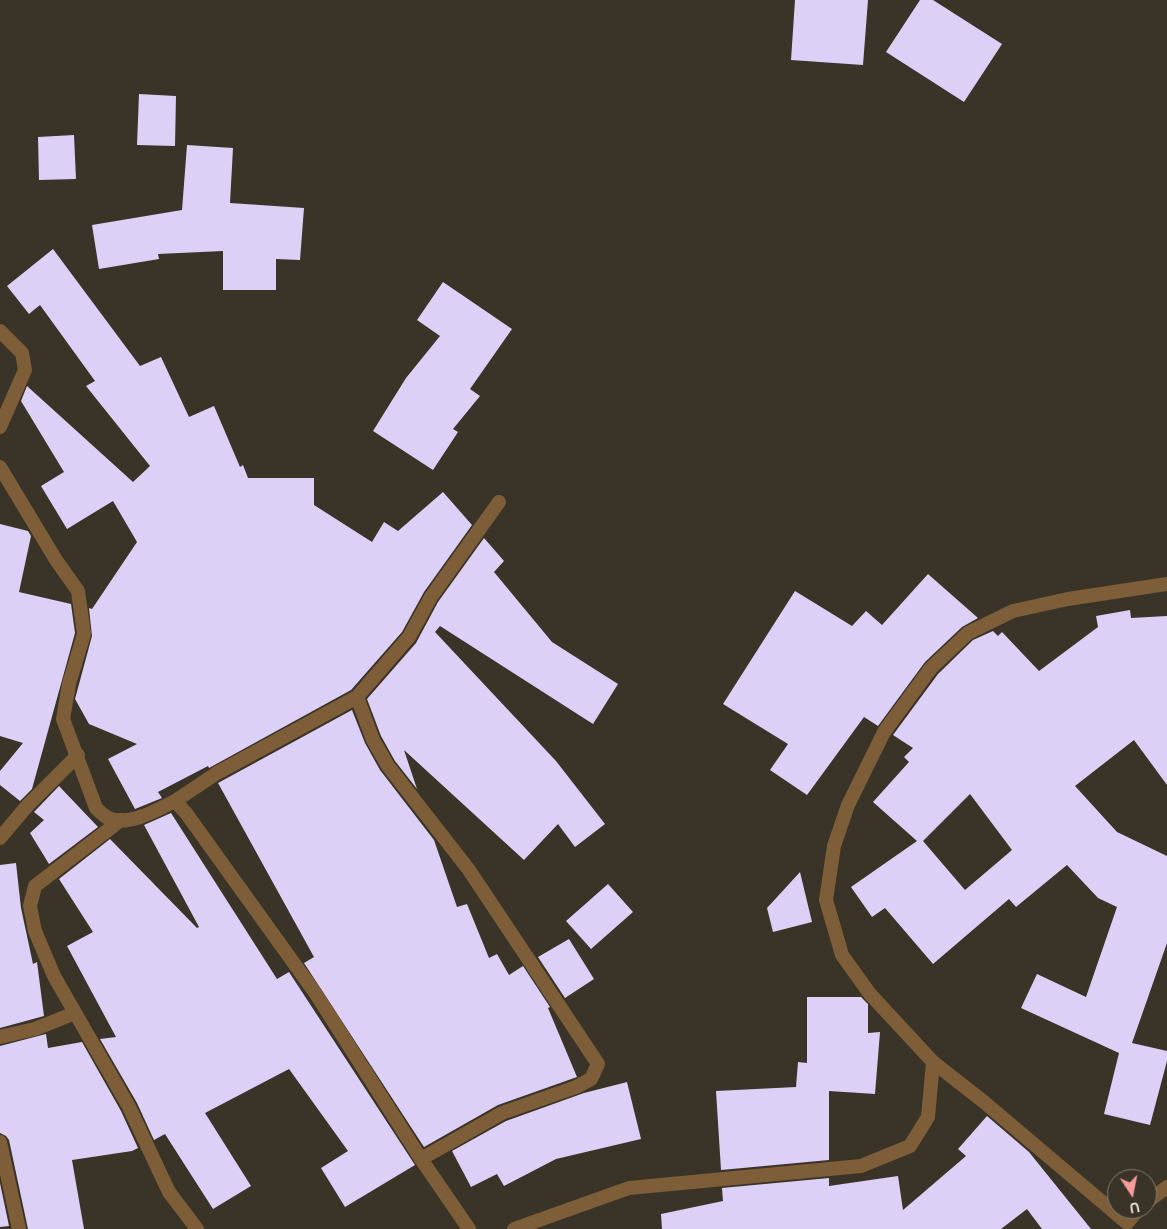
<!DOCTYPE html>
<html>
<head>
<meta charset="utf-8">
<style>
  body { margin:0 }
  #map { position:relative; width:1167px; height:1229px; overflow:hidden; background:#3a3327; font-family:Cabin,sans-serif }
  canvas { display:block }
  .north { position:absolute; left:1107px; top:1169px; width:50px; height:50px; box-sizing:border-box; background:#3a3327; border:1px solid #817b71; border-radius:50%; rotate:169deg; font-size:14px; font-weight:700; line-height:20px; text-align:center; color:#ece7e0 }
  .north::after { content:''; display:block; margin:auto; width:18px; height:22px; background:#f59b9e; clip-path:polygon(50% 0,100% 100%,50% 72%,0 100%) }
</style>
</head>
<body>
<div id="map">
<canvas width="1167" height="1229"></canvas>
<div class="north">U</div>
</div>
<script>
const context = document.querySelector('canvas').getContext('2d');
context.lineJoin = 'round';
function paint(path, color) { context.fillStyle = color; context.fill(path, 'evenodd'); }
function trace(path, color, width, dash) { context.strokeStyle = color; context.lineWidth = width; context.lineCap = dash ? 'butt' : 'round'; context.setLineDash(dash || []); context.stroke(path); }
const building = new Path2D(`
  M 795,0 L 868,0 L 863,65 L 791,60 Z
  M 920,0 L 933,0 L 1002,44 L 964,102 L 886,52 Z
  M 139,94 L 176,96 L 175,146 L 137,145 Z
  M 74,135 L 76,179 L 39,180 L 38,137 Z
  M 187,145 L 233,148 L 230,203 L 304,208 L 300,260 L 276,259 L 276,290 L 223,290 L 223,251 L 158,254 L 159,259 L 99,269 L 92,225 L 182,210 Z
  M 53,249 L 140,366 L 161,357 L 189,417 L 214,406 L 240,467 L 243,465 L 248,478 L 314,478 L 314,505 L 372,542 L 384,522 L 398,531 L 443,492 L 472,525 L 424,592 L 402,632 L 351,690 L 209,768 L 208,766 L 158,792 L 162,798 L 135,809 L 108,759 L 137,744 L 89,724 L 75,699 L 92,636 L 89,608 L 92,609 L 137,542 L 113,501 L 67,529 L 41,486 L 64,472 L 21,401 L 27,386 L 133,482 L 150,466 L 86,386 L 95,381 L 40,305 L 29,314 L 7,286 Z
  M 443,282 L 512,329 L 470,389 L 480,396 L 453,429 L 458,432 L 433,470 L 373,431 L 406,378 L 440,336 L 417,320 Z
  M 0,524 L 28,531 L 31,536 L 19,592 L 71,604 L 75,633 L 32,789 L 20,801 L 0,785 L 0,771 L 23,743 L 0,736 Z
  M 484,538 L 504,561 L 494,572 L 552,642 L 618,684 L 593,724 L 440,626 L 435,632 L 556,761 L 605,824 L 575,847 L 558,824 L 524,860 L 404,750 L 417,789 L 395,761 L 381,736 L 367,699 L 416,643 L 438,602 Z
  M 928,574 L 978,618 L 962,627 L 925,662 L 878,726 L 864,717 L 807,795 L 770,770 L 788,744 L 723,704 L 795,591 L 852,626 L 866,611 L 882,625 Z
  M 1130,610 L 1131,618 L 1167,616 L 1167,785 L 1134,740 L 1075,786 L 1117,832 L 1167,856 L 1167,943 L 1132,1043 L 1167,1051 L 1167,1061 L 1150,1125 L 1104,1114 L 1119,1053 L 1021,1008 L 1037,974 L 1086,997 L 1117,907 L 1098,898 L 1067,865 L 1016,907 L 1009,899 L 933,964 L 885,908 L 872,917 L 851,887 L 917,841 L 873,802 L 909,762 L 904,757 L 913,748 L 893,735 L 938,674 L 973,640 L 993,631 L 998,636 L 1002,632 L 1039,671 L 1098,627 L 1096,616 ZM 970,794 L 1012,850 L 965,890 L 923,841 Z
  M 352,710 L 365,743 L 380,770 L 434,840 L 457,907 L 467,904 L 489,958 L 497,954 L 509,975 L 523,966 L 550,1007 L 548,1008 L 577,1077 L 498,1105 L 424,1147 L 304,963 L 314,957 L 218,783 Z
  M 59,786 L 98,827 L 49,864 L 30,833 L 44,820 L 34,812 Z
  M 171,813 L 277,979 L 289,972 L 415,1165 L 345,1207 L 321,1168 L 348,1151 L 289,1069 L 205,1113 L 251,1186 L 213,1209 L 165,1134 L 154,1140 L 137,1103 L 100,1039 L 116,1037 L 67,946 L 93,932 L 59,879 L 110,839 L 197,928 L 199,927 L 144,825 Z
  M 16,863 L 21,908 L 33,964 L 37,962 L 44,1016 L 0,1028 L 0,865 Z
  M 800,872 L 812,922 L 773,932 L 767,908 Z
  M 608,884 L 633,912 L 591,949 L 566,921 Z
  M 569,939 L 594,979 L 565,998 L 538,957 Z
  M 807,997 L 861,997 L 868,1004 L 868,1033 L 880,1032 L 875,1094 L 829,1091 L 829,1160 L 721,1170 L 716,1091 L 796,1087 L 798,1062 L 807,1063 Z
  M 46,1034 L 48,1048 L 82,1042 L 121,1111 L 138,1148 L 132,1151 L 72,1160 L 84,1229 L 28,1229 L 9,1140 L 6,1136 L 0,1133 L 0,1046 Z
  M 627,1082 L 641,1139 L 556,1159 L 504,1186 L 497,1174 L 471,1187 L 452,1151 L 506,1121 L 584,1093 Z
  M 987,1116 L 1029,1152 L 1091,1229 L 1042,1229 L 1027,1209 L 1001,1229 L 662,1229 L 661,1214 L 723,1201 L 722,1188 L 829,1178 L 829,1186 L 898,1176 L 903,1210 L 966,1156 L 958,1149 Z
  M 0,1183 L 9,1226 L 0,1227 Z`);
const minor = new Path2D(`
  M 0,331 L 22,353 L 25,370 L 0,427
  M 0,467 L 56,560 L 78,591 L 84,634 L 69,684 L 63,719 L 96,808 C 99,811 104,816 108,818 C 128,827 157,810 175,801 L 186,813 L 316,994 L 421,1159 L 469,1229
  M 175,801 L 217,773 L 357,697
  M 121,820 L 35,886 L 30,906 L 35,931 L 54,976 L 129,1107 L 169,1192 L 197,1229
  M 0,838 L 27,806 L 78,755
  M 0,1037 L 35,1029 L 75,1013
  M 933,1062 L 984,1102 L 1127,1223 L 1139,1209
  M 0,1142 L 19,1229
  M 421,1159 L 502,1113 L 576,1087 L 591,1079 L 598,1064 L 469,870 L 388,766 L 373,740 L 357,697 L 409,637 L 431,597 L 499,502
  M 1147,1202 L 1167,1187`);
const tertiary = new Path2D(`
  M 514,1229 L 629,1188 L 861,1166 L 910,1146 L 928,1117 L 933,1062 L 870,994 L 842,955 L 826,900 L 834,846 L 848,805 L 884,732 L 931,668 L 968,633 L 1013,611 L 1068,599 L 1167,584`);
paint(building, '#dcd0f6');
trace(minor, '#7e5e39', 14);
trace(tertiary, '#7e5e39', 14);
</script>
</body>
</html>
